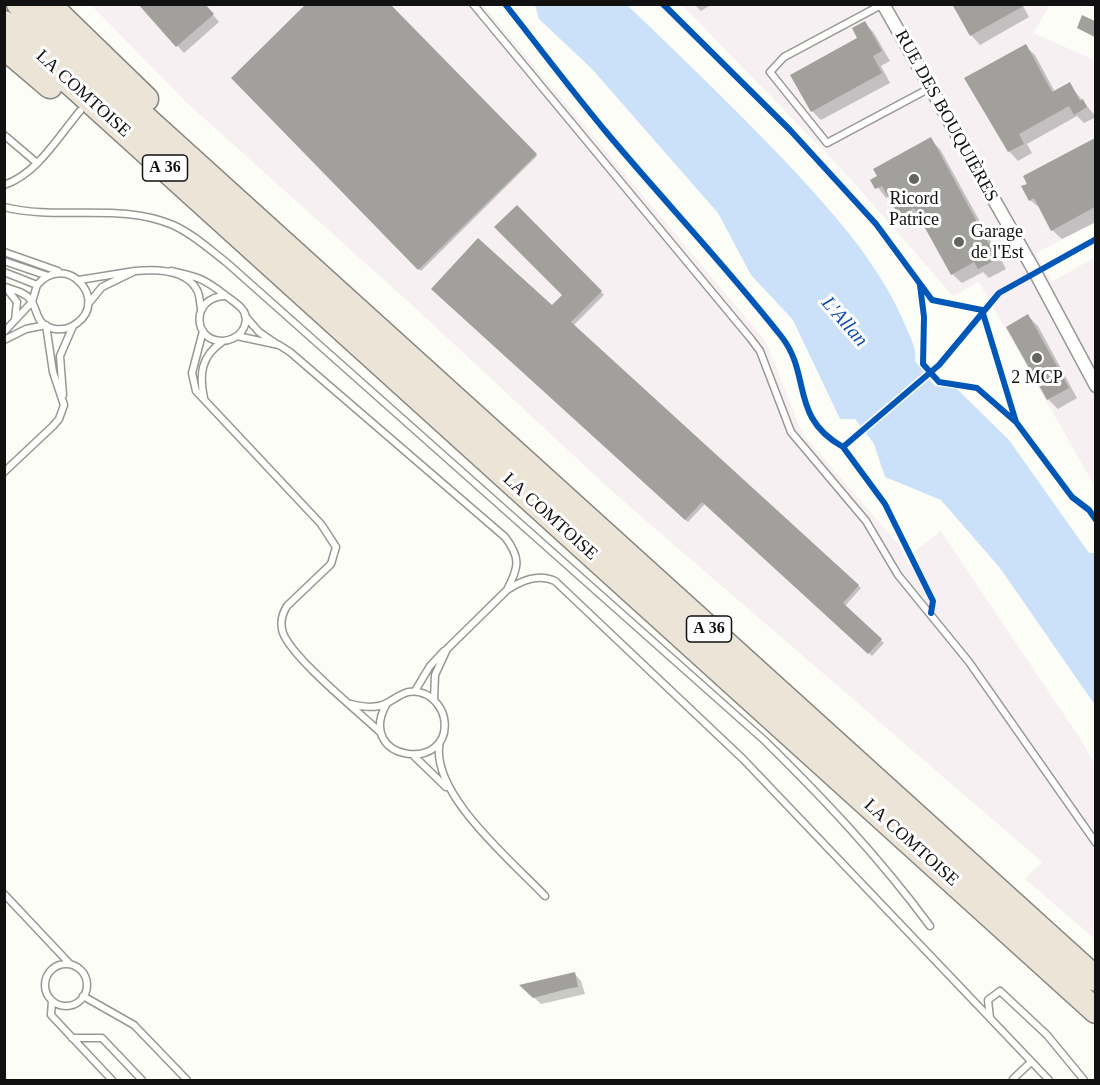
<!DOCTYPE html>
<html>
<head>
<meta charset="utf-8">
<style>
  body { margin:0 }
  #map { position:relative; width:1100px; height:1085px; overflow:hidden; background:#fdfdf7; font-family:Georgia,serif }
  canvas { display:block }
  .frame { position:absolute; inset:0; border:6px solid #111; pointer-events:none }
</style>
</head>
<body>
<div id="map">
<canvas width="1100" height="1085"></canvas>
<div class="frame"></div>
</div>
<script>
const context = document.querySelector('canvas').getContext('2d');
context.lineJoin = 'round';
function paint(path, color) { context.fillStyle = color; context.fill(path, 'evenodd'); }
function trace(path, color, width, dash) { context.strokeStyle = color; context.lineWidth = width; context.lineCap = dash ? 'butt' : 'round'; context.setLineDash(dash || []); context.stroke(path); }
function label(font, color, halo, rows, align = 'center') {
  context.font = font + ' Georgia,serif'; context.lineWidth = 6; context.setLineDash([]); context.textBaseline = 'middle'; context.strokeStyle = halo; context.fillStyle = color; for (const [text, x, y, turn = 0] of rows) {
    context.save(); context.translate(x, y); context.rotate((+turn || 0) * Math.PI / 180); context.textAlign = isNaN(turn) ? turn : align; if (halo) context.strokeText(text, 0, 0); context.fillText(text, 0, 0); context.restore();
  }
}
const industrial = new Path2D(`
  M 91,5 L 483,5 L 766,342 L 802,433 L 899,545 L 908,565 L 920,560 L 915,551 L 941,531 L 1083,743 L 1095,765 L 1095,939 L 1025,879 L 1042,862 L 615,494 L 413,306 L 187,103 Z
  M 682,5 L 1050,5 L 1033,33 L 1095,60 L 1095,223 L 1036,253 L 1052,282 L 1095,257 L 1095,487 L 979,282 L 953,296 L 847,175 Z`);
const water = new Path2D(`
  M 535,5 L 627,5 C 681,56 734,108 786,162 C 833,213 879,262 906,327 C 911,339 917,348 915,361 L 935,386 L 957,389 L 1009,440 L 1089,553 L 1095,553 L 1095,705 L 1000,568 L 941,500 L 885,477 L 874,444 L 855,419 L 840,419 L 793,320 L 751,275 L 718,213 L 592,69 L 539,19 Z`);
const pier = new Path2D(`
  M 926,370 L 932,377 L 864,435 L 858,428 Z`);
const shadow = new Path2D(`
  M 140,4 L 204,4 L 219,22 L 184,53 Z
  M 388,4 L 537,156 L 421,271 L 233,78 Z
  M 694,4 L 712,4 L 701,11 Z
  M 954,4 L 1022,4 L 1029,17 L 980,45 L 971,35 Z
  M 1083,17 L 1096,22 L 1096,38 L 1078,28 Z
  M 865,23 L 874,33 L 890,61 L 881,66 L 890,83 L 821,120 L 812,111 L 859,38 Z
  M 1025,46 L 1035,55 L 1055,92 L 1069,84 L 1096,117 L 1084,123 L 1077,116 L 1027,144 L 1032,153 L 1018,161 L 1009,151 Z
  M 930,139 L 940,149 L 1006,269 L 989,278 L 983,272 L 962,283 L 952,274 L 922,219 L 910,225 L 900,216 L 890,196 L 886,198 L 872,180 Z
  M 1096,140 L 1096,222 L 1062,239 L 1052,230 L 1041,209 L 1030,200 L 1025,177 Z
  M 517,207 L 604,295 L 573,326 L 861,588 L 844,607 L 884,643 L 872,656 L 705,504 L 688,522 L 433,289 L 552,307 L 564,295 Z
  M 1028,316 L 1038,326 L 1077,398 L 1058,409 L 1048,399 Z
  M 574,973 L 581,981 L 585,994 L 541,1004 L 522,986 Z`);
const building = new Path2D(`
  M 138,4 L 205,4 L 214,14 L 176,47 Z
  M 306,4 L 390,4 L 537,154 L 418,270 L 231,78 Z
  M 952,4 L 1027,4 L 970,36 Z
  M 1082,15 L 1095,21 L 1095,37 L 1077,28 Z
  M 865,21 L 882,51 L 873,56 L 882,73 L 811,112 L 790,75 L 857,38 L 852,28 Z
  M 1026,44 L 1052,92 L 1070,82 L 1080,101 L 1083,99 L 1087,107 L 1074,115 L 1069,106 L 1019,134 L 1024,144 L 1008,152 L 964,78 Z
  M 931,137 L 997,259 L 978,269 L 974,262 L 951,275 L 914,208 L 899,216 L 882,186 L 875,189 L 870,180 L 877,176 L 873,169 Z
  M 1095,138 L 1095,207 L 1051,231 L 1034,198 L 1029,201 L 1021,186 L 1027,184 L 1023,176 Z
  M 517,205 L 602,291 L 571,322 L 859,585 L 843,603 L 882,639 L 868,654 L 702,502 L 685,520 L 431,289 L 478,238 L 552,305 L 562,295 L 494,227 Z
  M 1028,314 L 1069,388 L 1047,400 L 1006,327 Z
  M 575,972 L 578,987 L 567,989 L 533,998 L 519,985 Z`);
const lane = new Path2D(`
  M 473,4 L 751,339 L 760,351 L 791,432 L 866,521 L 898,575 L 969,662 L 1096,843
  M 883,4 L 784,57 L 770,72 L 827,143 L 930,88
  M 4,135 L 37,163
  M 4,185 C 37,174 58,137 80,111
  M 4,207 C 59,221 120,202 173,225 C 193,234 209,249 226,262 L 764,740 C 826,801 878,856 930,926
  M 4,252 L 58,271
  M 4,261 L 48,276
  M 135,271 C 155,269 186,269 197,290 C 200,295 200,304 201,309
  M 171,271 C 198,277 203,278 225,295 C 236,304 254,311 242,331 C 238,337 229,341 222,341 C 192,341 191,297 225,296
  M 4,272 L 37,285
  M 79,280 L 135,271 L 102,287 L 88,304
  M 7,289 L 17,302 L 15,320
  M 245,316 L 259,332 L 278,345
  M 203,331 L 192,373 L 196,391 L 321,524 L 336,547 L 331,564 L 287,606 C 282,614 280,624 283,633 C 293,659 359,712 381,733
  M 4,332 L 32,302 L 37,285 C 67,251 109,300 77,323 C 71,328 63,330 55,329 C 34,325 39,310 30,299 C 24,292 14,290 5,287
  M 237,336 L 279,345 L 290,352 L 505,537 C 521,558 519,567 507,590
  M 4,340 L 26,329 L 46,325 L 53,372 L 64,405 L 59,419 L 53,426 L 4,472
  M 63,395 L 60,356 L 73,326
  M 204,398 C 199,375 201,356 222,342
  M 415,691 L 430,666 L 444,651
  M 434,700 L 435,675 L 447,649 L 507,590 C 521,581 538,573 555,581 L 743,759 L 1049,1080
  M 351,704 C 362,707 376,709 387,703 C 400,696 408,687 425,694 C 434,698 442,708 444,718 C 454,774 353,762 387,703
  M 440,741 C 428,792 512,861 545,896
  M 414,756 L 446,787
  M 4,894 L 70,964
  M45 985a21 21 0 1 1 42 0a21 21 0 1 1-42 0Z
  M 83,996 L 134,1025 L 187,1080
  M 52,1001 L 51,1015 L 112,1080
  M 990,1018 L 988,1000 L 1000,991 L 1047,1035 L 1084,1080
  M 72,1038 L 102,1038 L 142,1080
  M 1013,1079 L 1031,1062`);
const street = new Path2D(`
  M 883,4 L 1035,272 L 1096,386`);
const highway = new Path2D(`
  M 19,4 L 1096,979
  M 48,4 L 146,99
  M 4,23 L 1096,1011
  M 4,47 L 50,86`);
const cycleway = new Path2D(`
  M 505,4 C 539,47 572,91 607,133 C 664,201 726,266 781,336 C 812,375 789,417 843,447 L 939,365 L 999,293 L 1096,239
  M 663,4 L 790,130 L 876,224 L 932,300 L 982,310
  M 920,285 L 924,317 L 923,364 L 939,382 L 977,388 L 1016,422 L 1072,497 L 1089,510 L 1096,520
  M 982,310 L 1016,422
  M 843,447 L 885,504 L 933,601 L 931,613`);
const markers = [
  [914,179,6,"#646462"],
  [959,242,6,"#646462"],
  [1037,358,6,"#646462"]
];
const shields = [
  [165,168,45],
  [709,629,45]
];
const shieldNames = [
  ["A 36",165,168],
  ["A 36",709,629]
];
const streetNames = [
  ["LA COMTOISE",83,94,42],
  ["RUE DES BOUQUIÈRES",946,116,61],
  ["LA COMTOISE",550,517,42],
  ["LA COMTOISE",911,843,42]
];
const poiNames = [
  ["Ricord",914,199],
  ["Patrice",914,220],
  ["Garage",971,232,"left"],
  ["de l'Est",971,253,"left"],
  ["2 MCP",1037,378]
];
const waterNames = [
  ["L'Allan",844,322,49]
];
paint(industrial, '#f6f0f3');
paint(water, '#cbe1fa');
paint(pier, '#fdfdf7');
paint(shadow, '#0003');
paint(building, '#a1a09c');
trace(lane, '#979795', 9);
trace(street, '#979795', 15);
trace(highway, '#858582', 27);
trace(lane, '#fffffe', 6);
trace(street, '#fffffe', 12);
trace(highway, '#ece4d6', 24);
trace(cycleway, '#0057b8', 6);
for (const [x, y, r, color] of markers) { const dot = new Path2D(); dot.arc(x, y, r, 0, 2 * Math.PI); context.fillStyle = color; context.fill(dot); trace(dot, '#fff', 2); }
for (const [x, y, w] of shields) { const box = new Path2D(); box.roundRect(x - w / 2, y - 13, w, 26, 4.5); context.fillStyle = '#fff'; context.fill(box); trace(box, '#111', 1.5); }
label('bold 16px', '#111', null, shieldNames);
label('18px', '#111', '#fff', streetNames);
label('18px', '#111', '#fff', poiNames);
label('italic 20px', '#0e4daf', '#fff', waterNames);
</script>
</body>
</html>
